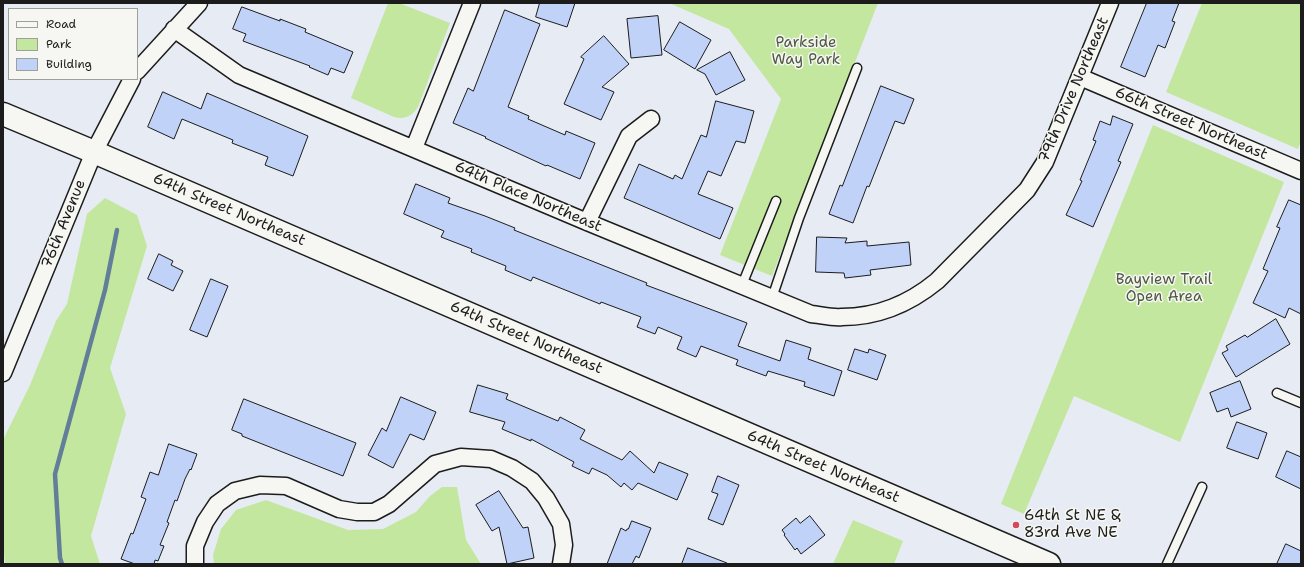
<!DOCTYPE html>
<html>
<head>
<meta charset="utf-8">
<style>
  body { margin:0 }
  #map { position:relative; width:1304px; height:567px; overflow:hidden; background:#e6ebf4; font-family:"Shantell Sans",sans-serif }
  canvas { display:block }
  .frame { position:absolute; inset:0; border:4px solid #1c1c1c; pointer-events:none }
  .legend { position:absolute; left:8px; top:8px; width:130px; height:72px; box-sizing:border-box; background:#f6f6f2; border:1px solid #9f9f9c; margin:0; padding:5px 7px; list-style:none; font-size:12px; color:#1c1c1c }
  .legend li { display:flex; align-items:center; gap:8px; height:20px }
  .legend b { width:20px; border:1px solid #9f9f9c }
</style>
</head>
<body>
<div id="map">
<canvas width="1304" height="567"></canvas>
<div class="frame"></div>
<ul class="legend">
<li><b style="height:5px;background:#f6f6f2"></b>Road</li>
<li><b style="height:11px;background:#c4e7a0"></b>Park</li>
<li><b style="height:11px;background:#c1d2f8"></b>Building</li>
</ul>
</div>
<script>
const context = document.querySelector('canvas').getContext('2d');
context.lineJoin = 'round';
function paint(path, color) { context.fillStyle = color; context.fill(path, 'evenodd'); }
function trace(path, color, width, dash) { context.strokeStyle = color; context.lineWidth = width; context.lineCap = dash ? 'butt' : 'round'; context.setLineDash(dash || []); context.stroke(path); }
function label(font, color, halo, rows, align = 'center') {
  context.font = font + ' "Shantell Sans",sans-serif'; context.lineWidth = 3; context.setLineDash([]); context.textBaseline = 'middle'; context.strokeStyle = halo; context.fillStyle = color; for (const [text, x, y, turn = 0] of rows) {
    context.save(); context.translate(x, y); context.rotate((+turn || 0) * Math.PI / 180); context.textAlign = isNaN(turn) ? turn : align; if (halo) context.strokeText(text, 0, 0); context.fillText(text, 0, 0); context.restore();
  }
}
const green = new Path2D(`
  M 388,3 L 399,3 L 450,23 L 418,107 C 412,116 405,120 394,117 L 351,98 Z
  M 669,3 L 878,3 L 772,276 L 720,255 L 781,99 L 729,29 Z
  M 1202,3 L 1301,3 L 1301,141 L 1298,149 L 1166,92 Z
  M 1153,125 L 1284,182 L 1180,442 L 1074,396 L 1024,514 L 1001,504 Z
  M 105,198 L 137,215 L 147,246 L 110,368 L 126,414 L 91,536 L 100,564 L 5,564 L 3,541 L 3,440 L 30,385 L 56,321 L 67,304 L 87,214 Z
  M 442,487 L 457,487 L 466,540 L 481,564 L 214,564 L 213,555 L 221,529 L 236,510 L 266,500 L 348,530 L 383,529 L 416,512 L 430,496 Z
  M 853,520 L 903,541 L 894,564 L 833,564 Z`);
const stream = new Path2D(`
  M 62,564 L 60,558 L 55,474 L 105,290 L 117,230`);
const building = new Path2D(`
  M 540,3 L 575,3 L 567,27 L 536,17 Z
  M 1147,3 L 1179,3 L 1172,21 L 1175,22 L 1165,48 L 1158,45 L 1145,77 L 1121,67 Z
  M 242,7 L 280,21 L 280,19 L 306,29 L 305,32 L 353,52 L 344,73 L 331,68 L 328,75 L 309,67 L 310,66 L 243,41 L 246,34 L 233,29 Z
  M 505,10 L 540,24 L 508,107 L 529,116 L 528,119 L 565,135 L 566,131 L 595,143 L 580,179 L 547,165 L 546,166 L 485,138 L 486,137 L 453,123 L 468,88 L 473,91 Z
  M 658,16 L 662,55 L 631,58 L 627,19 Z
  M 680,22 L 711,40 L 695,69 L 664,50 Z
  M 604,36 L 629,64 L 602,87 L 614,92 L 601,120 L 564,104 L 584,59 L 581,57 Z
  M 730,52 L 745,80 L 716,95 L 705,74 L 697,70 Z
  M 881,86 L 914,99 L 904,124 L 895,121 L 869,187 L 867,186 L 853,223 L 829,214 L 840,185 L 842,186 Z
  M 163,92 L 201,109 L 207,93 L 308,136 L 293,176 L 265,165 L 268,157 L 232,143 L 233,140 L 182,119 L 174,139 L 148,127 Z
  M 716,101 L 754,111 L 745,143 L 736,141 L 721,176 L 708,171 L 698,194 L 733,208 L 720,239 L 624,198 L 639,164 L 673,179 L 675,175 L 682,179 L 701,135 L 706,137 Z
  M 1113,116 L 1133,124 L 1118,161 L 1121,162 L 1093,227 L 1066,215 L 1082,181 L 1080,180 L 1096,141 L 1093,140 L 1100,121 L 1110,125 Z
  M 416,184 L 450,198 L 448,203 L 485,216 L 515,228 L 514,230 L 647,283 L 646,285 L 747,323 L 738,346 L 780,361 L 786,340 L 811,348 L 808,359 L 842,371 L 834,396 L 804,386 L 805,382 L 768,371 L 766,376 L 736,365 L 738,360 L 701,346 L 696,357 L 677,349 L 682,337 L 658,327 L 655,334 L 637,327 L 641,317 L 601,302 L 600,304 L 533,277 L 531,281 L 505,270 L 506,266 L 471,252 L 472,249 L 441,237 L 444,231 L 404,214 Z
  M 1289,200 L 1301,205 L 1301,314 L 1289,308 L 1285,318 L 1253,303 L 1268,271 L 1263,269 L 1280,228 L 1277,227 Z
  M 817,237 L 847,238 L 845,243 L 867,241 L 867,246 L 909,242 L 911,265 L 870,270 L 871,275 L 845,278 L 844,273 L 816,272 Z
  M 159,254 L 173,261 L 171,265 L 183,271 L 173,291 L 148,279 Z
  M 211,279 L 228,286 L 207,337 L 190,330 Z
  M 1276,319 L 1290,344 L 1236,377 L 1222,353 L 1228,350 L 1226,346 L 1245,335 L 1247,337 Z
  M 855,349 L 868,353 L 869,349 L 886,355 L 877,380 L 848,370 Z
  M 1240,381 L 1251,409 L 1231,417 L 1228,408 L 1217,412 L 1210,393 Z
  M 478,385 L 508,394 L 506,399 L 558,421 L 560,417 L 585,430 L 580,439 L 622,460 L 630,451 L 654,473 L 659,462 L 688,474 L 677,500 L 638,483 L 632,490 L 624,483 L 621,487 L 607,475 L 592,468 L 589,474 L 572,466 L 574,462 L 531,439 L 531,441 L 502,429 L 505,422 L 470,412 Z
  M 401,397 L 436,412 L 424,440 L 410,434 L 393,468 L 368,455 L 382,428 L 386,431 Z
  M 244,399 L 356,443 L 343,476 L 242,436 L 242,434 L 232,430 Z
  M 1237,422 L 1267,433 L 1258,459 L 1227,448 Z
  M 169,444 L 197,454 L 191,470 L 190,469 L 185,479 L 177,501 L 175,500 L 167,522 L 169,523 L 160,545 L 164,546 L 158,561 L 155,560 L 154,564 L 135,564 L 121,559 L 131,533 L 133,534 L 146,499 L 141,497 L 150,472 L 158,475 Z
  M 1287,451 L 1301,457 L 1301,489 L 1276,477 Z
  M 718,476 L 739,485 L 723,525 L 708,519 L 718,494 L 712,492 Z
  M 499,491 L 523,528 L 528,527 L 534,558 L 507,564 L 499,527 L 492,531 L 476,505 Z
  M 810,516 L 825,535 L 801,554 L 797,548 L 795,550 L 784,535 L 785,534 L 782,530 L 796,518 L 800,523 Z
  M 632,521 L 651,528 L 639,558 L 636,556 L 632,564 L 607,564 L 621,528 L 626,531 L 627,529 L 628,529 Z
  M 1286,544 L 1301,551 L 1301,564 L 1277,564 Z
  M 688,548 L 727,563 L 727,564 L 682,564 Z`);
const lane = new Path2D(`
  M 742,285 L 776,201
  M 772,298 L 799,218 L 857,68
  M 1277,393 L 1301,403
  M 1167,564 L 1202,487`);
const street = new Path2D(`
  M 174,29 L 239,75 L 587,222 L 811,314 C 821,315 832,318 842,317 C 878,317 909,304 937,281 L 1027,190 L 1045,162 L 1110,3
  M 137,71 L 199,3
  M 1080,77 L 1301,171
  M 414,148 L 472,3
  M 587,222 L 629,136 L 651,119
  M 3,373 L 94,152 L 132,79
  M 195,564 L 195,546 L 205,522 L 217,504 L 235,491 L 260,485 L 286,486 L 339,509 L 357,512 L 374,512 L 389,504 L 435,464 L 461,457 L 491,459 L 512,468 L 532,481 L 546,498 L 561,524 L 564,545 L 561,564`);
const secondary = new Path2D(`
  M 3,114 L 94,152 L 1049,564`);
const markers = [
  [1016,525,4,"#d1495b"]
];
const parkNames = [
  ["Parkside",806,43],
  ["Way Park",806,60],
  ["Bayview Trail",1164,280],
  ["Open Area",1164,297]
];
const streetNames = [
  ["79th Drive Northeast",1074,90,-67],
  ["66th Street Northeast",1191,124,23],
  ["64th Place Northeast",528,197,23],
  ["64th Street Northeast",229,210,23],
  ["76th Avenue",64,224,-68],
  ["64th Street Northeast",526,338,23],
  ["64th Street Northeast",823,467,23]
];
const poiNames = [
  ["64th St NE &",1024,516],
  ["83rd Ave NE",1024,533]
];
paint(green, '#c4e7a0');
trace(stream, '#627e98', 4.5);
paint(building, '#c1d2f8');
trace(building, '#1c1c1c', 1);
trace(lane, '#1c1c1c', 11);
trace(street, '#1c1c1c', 19);
trace(secondary, '#1c1c1c', 25);
trace(lane, '#f6f6f2', 8);
trace(street, '#f6f6f2', 16);
trace(secondary, '#f6f6f2', 22);
for (const [x, y, r, color] of markers) { const dot = new Path2D(); dot.arc(x, y, r, 0, 2 * Math.PI); context.fillStyle = color; context.fill(dot); trace(dot, '#f6f6f2', 1.5); }
label('15px', '#4e5944', '#f6f6f2', parkNames);
label('15px', '#1c1c1c', '#f6f6f2', streetNames);
label('15px', '#1c1c1c', '#f6f6f2', poiNames, 'left');
</script>
</body>
</html>
